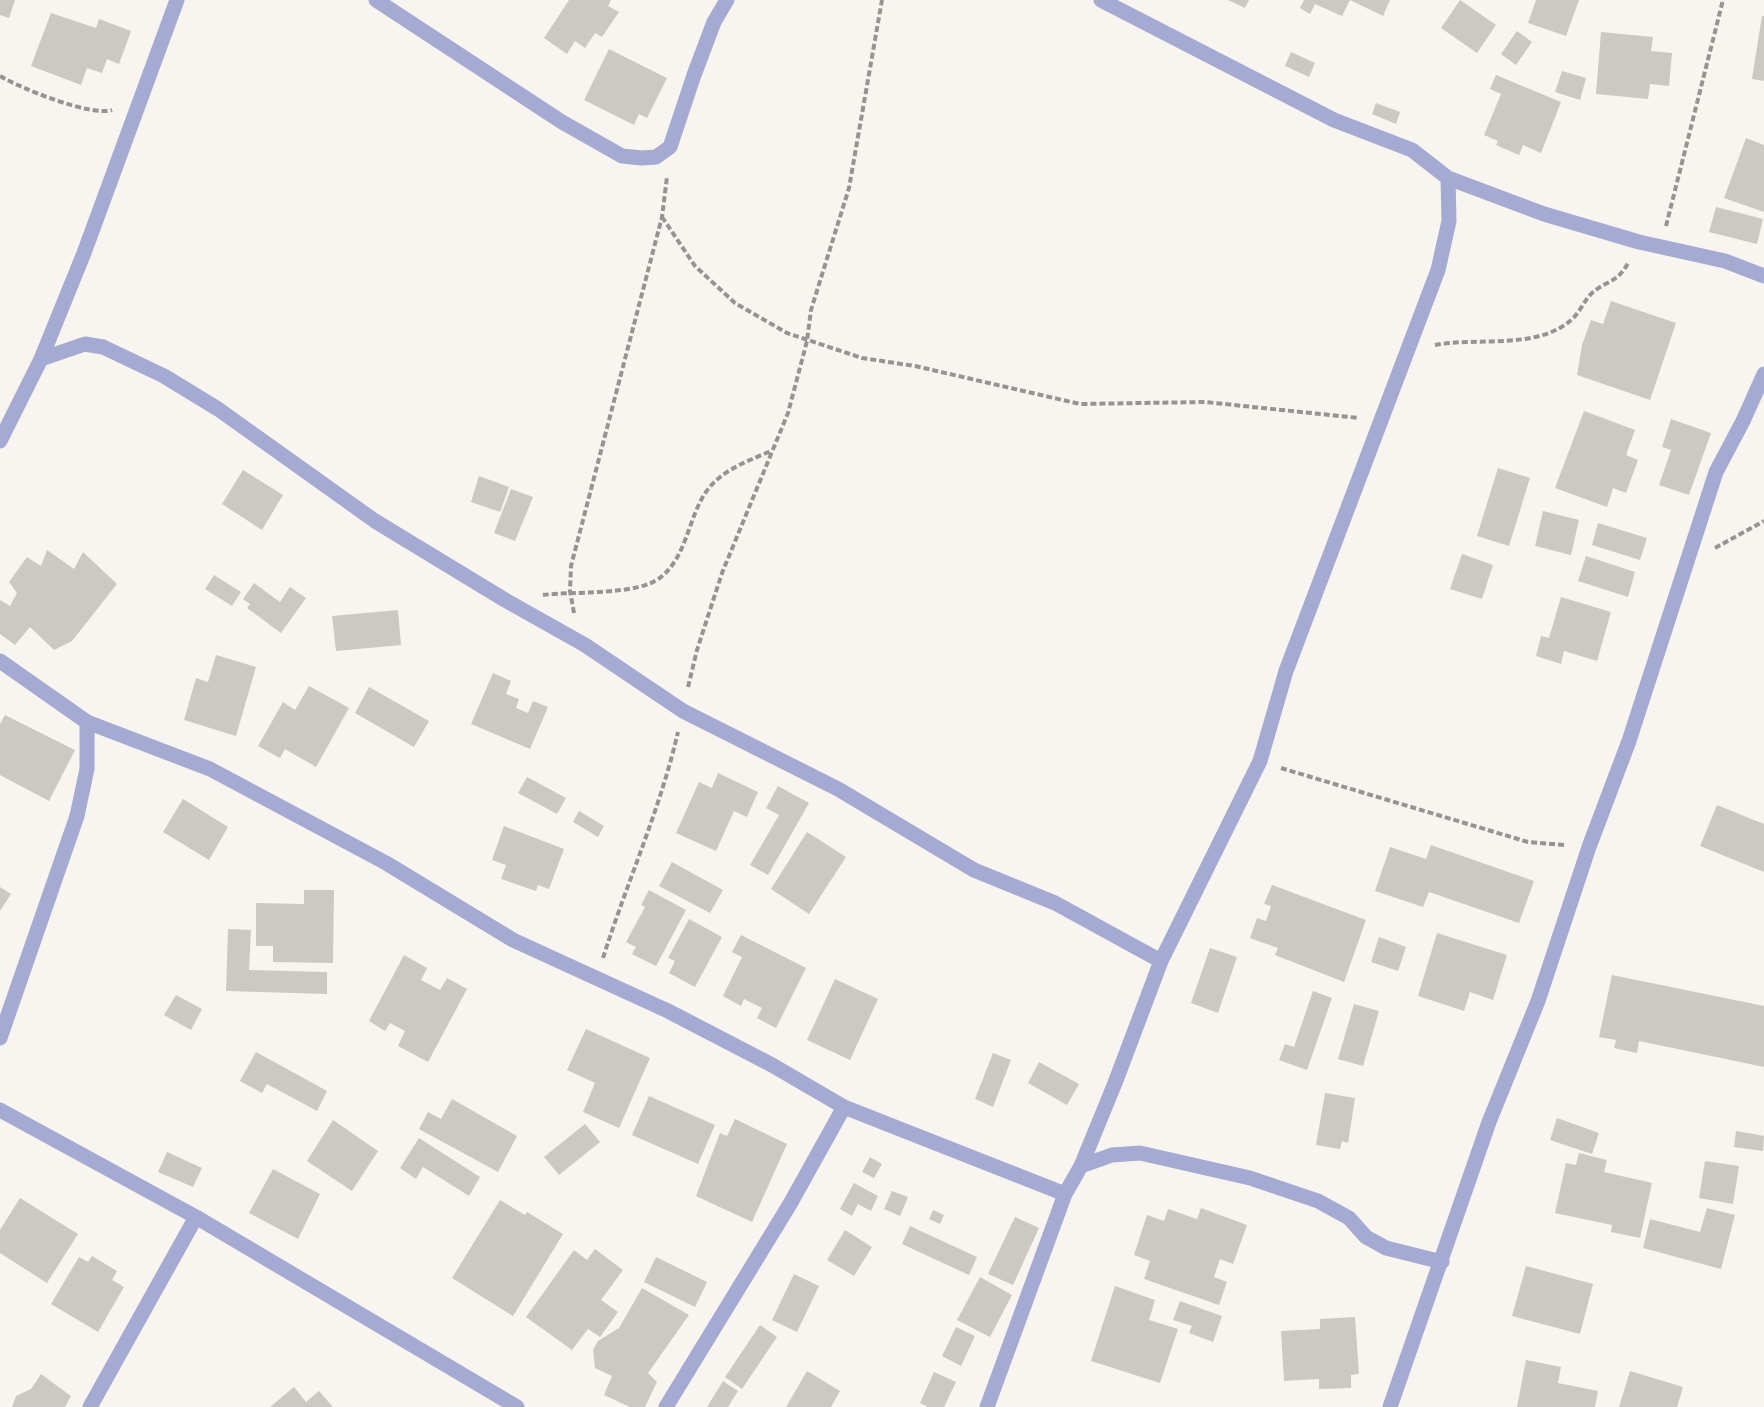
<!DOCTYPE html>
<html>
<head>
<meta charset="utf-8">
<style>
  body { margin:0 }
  canvas { display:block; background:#f8f4ef }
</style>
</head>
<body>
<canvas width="1764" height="1407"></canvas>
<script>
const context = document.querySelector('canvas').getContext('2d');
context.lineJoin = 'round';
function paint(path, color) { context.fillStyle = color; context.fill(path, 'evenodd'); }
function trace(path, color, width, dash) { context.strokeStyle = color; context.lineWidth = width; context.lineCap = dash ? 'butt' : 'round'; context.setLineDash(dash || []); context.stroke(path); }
const building = new Path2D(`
  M 0,0 L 15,0 L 9,18 L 0,15 Z
  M 569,0 L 611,0 L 608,6 L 619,12 L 602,37 L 595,33 L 585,48 L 575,41 L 567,54 L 544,38 Z
  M 1228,0 L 1249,0 L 1245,8 Z
  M 1304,0 L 1390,0 L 1383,16 L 1350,0 L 1342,16 L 1315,4 L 1310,14 L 1300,8 Z
  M 1460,0 L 1496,25 L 1477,53 L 1441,28 Z
  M 1536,0 L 1579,0 L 1566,36 L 1528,23 Z
  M 51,13 L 96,28 L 99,19 L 131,31 L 119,64 L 107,59 L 102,73 L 87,68 L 81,85 L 31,66 Z
  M 1762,16 L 1764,16 L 1764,81 L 1752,79 Z
  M 1517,31 L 1532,42 L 1516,65 L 1501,54 Z
  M 1601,32 L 1653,37 L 1651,51 L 1672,53 L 1669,86 L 1650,84 L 1648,99 L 1596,94 Z
  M 609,49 L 667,78 L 647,118 L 639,114 L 634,125 L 584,100 Z
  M 1291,52 L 1315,63 L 1309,77 L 1285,66 Z
  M 1562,71 L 1586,78 L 1580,100 L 1555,92 Z
  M 1496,75 L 1561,102 L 1541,153 L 1523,145 L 1519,155 L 1496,145 L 1498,141 L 1484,135 L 1501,94 L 1490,89 Z
  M 1376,103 L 1400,112 L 1396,124 L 1372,114 Z
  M 1746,138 L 1764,145 L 1764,212 L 1724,198 Z
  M 1716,207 L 1763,219 L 1757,244 L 1709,232 Z
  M 1611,301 L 1676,323 L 1650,400 L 1577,375 L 1582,345 L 1591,320 L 1603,324 Z
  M 1584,411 L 1635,430 L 1626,455 L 1638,460 L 1626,493 L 1613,488 L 1607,507 L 1555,488 Z
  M 1671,419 L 1711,433 L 1689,495 L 1659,485 L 1671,450 L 1662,447 Z
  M 1498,468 L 1530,478 L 1509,546 L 1477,536 Z
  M 243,470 L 283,495 L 262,530 L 222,504 Z
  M 479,476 L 509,487 L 500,512 L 471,502 Z
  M 511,489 L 533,497 L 515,541 L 494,533 Z
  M 1543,511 L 1579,520 L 1571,555 L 1535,546 Z
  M 1598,523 L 1647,538 L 1640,560 L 1592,545 Z
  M 47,550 L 74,569 L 83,552 L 117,584 L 72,641 L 54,650 L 30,627 L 15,645 L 0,634 L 0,600 L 10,606 L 17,593 L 9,582 L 27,557 L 41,566 Z
  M 1462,554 L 1493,565 L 1482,599 L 1450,589 Z
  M 1586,556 L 1635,572 L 1628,597 L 1578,581 Z
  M 214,575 L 241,592 L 232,606 L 205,589 Z
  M 254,583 L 280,602 L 290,587 L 306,598 L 281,633 L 247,608 L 250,604 L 243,599 Z
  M 1561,597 L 1611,612 L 1597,661 L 1564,651 L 1561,664 L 1536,656 L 1541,636 L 1549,638 Z
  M 398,610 L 401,645 L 336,651 L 332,616 Z
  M 216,655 L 256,667 L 236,736 L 184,720 L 196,678 L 208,682 Z
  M 493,673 L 511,681 L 506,694 L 519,699 L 516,708 L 528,713 L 533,701 L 548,707 L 530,749 L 471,724 Z
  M 309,686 L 349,708 L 316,767 L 285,749 L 280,758 L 258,746 L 283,702 L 295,710 Z
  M 369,687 L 429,721 L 414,747 L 355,713 Z
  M 5,715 L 75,750 L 49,801 L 0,775 L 0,724 Z
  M 718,773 L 758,792 L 747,817 L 734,811 L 716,851 L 676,833 L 699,782 L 712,788 Z
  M 527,777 L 566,798 L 557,814 L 518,793 Z
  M 778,786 L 809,803 L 768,875 L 750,865 L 779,815 L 766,808 Z
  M 183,799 L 228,827 L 209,860 L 163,832 Z
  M 1717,805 L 1764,824 L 1764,872 L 1700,846 Z
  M 579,811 L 604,826 L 598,837 L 573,822 Z
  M 504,826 L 564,849 L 549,889 L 538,885 L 536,891 L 501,879 L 506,865 L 492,860 Z
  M 807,832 L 846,857 L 809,914 L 771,889 Z
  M 1431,845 L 1534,881 L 1519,923 L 1429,892 L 1423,907 L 1375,891 L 1390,847 L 1426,859 Z
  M 672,862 L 723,890 L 710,913 L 659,886 Z
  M 1272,885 L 1366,920 L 1344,982 L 1275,955 L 1278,948 L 1250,938 L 1257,918 L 1266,921 L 1271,906 L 1264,904 Z
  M 0,887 L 11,894 L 0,911 Z
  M 304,890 L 334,890 L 333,963 L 273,962 L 273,946 L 256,946 L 256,903 L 304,904 Z
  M 649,890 L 686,910 L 656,966 L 632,954 L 636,947 L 626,942 L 645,907 L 641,905 Z
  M 689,919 L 722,937 L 695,987 L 669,973 L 675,961 L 668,958 Z
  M 228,929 L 251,930 L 249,970 L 327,972 L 327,994 L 226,991 Z
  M 1437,933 L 1507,955 L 1493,1000 L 1470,992 L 1464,1011 L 1418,996 Z
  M 741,935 L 806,968 L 776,1028 L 757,1018 L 762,1008 L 744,999 L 741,1006 L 723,996 L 742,957 L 732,952 Z
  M 1379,937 L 1406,947 L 1398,971 L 1371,962 Z
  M 1210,948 L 1237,957 L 1218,1013 L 1191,1003 Z
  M 404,955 L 427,968 L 421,980 L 440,990 L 447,978 L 467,989 L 428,1062 L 398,1046 L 405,1031 L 390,1023 L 385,1031 L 369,1021 Z
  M 1612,975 L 1764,1006 L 1764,1067 L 1639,1041 L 1637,1053 L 1614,1048 L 1616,1040 L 1599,1037 Z
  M 835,979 L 878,999 L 850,1060 L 807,1040 Z
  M 1313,991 L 1332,998 L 1307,1070 L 1279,1060 L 1285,1044 L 1294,1047 Z
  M 176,995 L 202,1009 L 191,1030 L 164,1015 Z
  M 1354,1004 L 1379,1011 L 1363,1066 L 1338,1059 Z
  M 586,1029 L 650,1058 L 619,1128 L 583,1112 L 595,1083 L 567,1070 Z
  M 256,1052 L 327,1091 L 317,1111 L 267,1084 L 262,1093 L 240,1081 Z
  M 993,1053 L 1011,1060 L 993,1107 L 975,1099 Z
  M 1039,1062 L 1079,1084 L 1067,1105 L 1028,1083 Z
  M 1325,1093 L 1355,1098 L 1348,1143 L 1342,1141 L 1340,1149 L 1316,1145 Z
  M 649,1096 L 715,1125 L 698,1164 L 632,1135 Z
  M 452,1099 L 517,1136 L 498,1172 L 419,1129 L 428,1112 L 441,1119 Z
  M 1557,1118 L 1599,1133 L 1592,1154 L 1550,1140 Z
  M 735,1119 L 787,1144 L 752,1222 L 696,1196 L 720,1133 L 727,1136 Z
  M 333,1120 L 378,1151 L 352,1191 L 307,1161 Z
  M 585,1124 L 600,1142 L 559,1175 L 544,1157 Z
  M 1736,1131 L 1764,1136 L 1763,1151 L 1734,1147 Z
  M 419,1138 L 480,1177 L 469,1196 L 423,1167 L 416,1179 L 400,1168 Z
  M 167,1152 L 202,1168 L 193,1187 L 158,1172 Z
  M 1579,1153 L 1607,1160 L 1604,1172 L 1652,1183 L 1640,1238 L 1611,1232 L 1612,1225 L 1555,1213 L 1566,1163 L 1576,1165 Z
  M 870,1157 L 882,1164 L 874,1178 L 862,1172 Z
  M 1705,1161 L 1739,1166 L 1733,1204 L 1699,1198 Z
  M 273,1169 L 320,1194 L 298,1239 L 249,1213 Z
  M 854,1183 L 878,1196 L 871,1211 L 858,1204 L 852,1216 L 840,1209 Z
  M 892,1191 L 908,1197 L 900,1216 L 884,1209 Z
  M 20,1198 L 78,1234 L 47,1283 L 0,1253 L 0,1230 Z
  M 500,1200 L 525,1215 L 527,1212 L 563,1234 L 513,1316 L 452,1278 Z
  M 1201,1208 L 1247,1225 L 1233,1264 L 1220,1259 L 1214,1277 L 1227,1282 L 1219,1305 L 1144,1279 L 1150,1261 L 1134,1255 L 1147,1215 L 1164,1221 L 1168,1209 L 1197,1219 Z
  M 1707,1208 L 1735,1215 L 1721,1269 L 1643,1248 L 1650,1219 L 1700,1232 Z
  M 933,1210 L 944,1215 L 940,1224 L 929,1219 Z
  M 1015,1217 L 1039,1228 L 1013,1285 L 988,1274 Z
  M 910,1226 L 977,1257 L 969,1275 L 902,1244 Z
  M 845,1230 L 872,1247 L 854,1276 L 827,1260 Z
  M 595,1249 L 623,1270 L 601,1300 L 618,1312 L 600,1337 L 588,1329 L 572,1350 L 526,1317 L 574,1250 L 587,1260 Z
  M 92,1256 L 117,1271 L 112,1280 L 124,1287 L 98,1332 L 51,1304 L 79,1257 L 88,1262 Z
  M 656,1257 L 707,1282 L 695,1307 L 644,1282 Z
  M 1526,1266 L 1593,1284 L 1580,1334 L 1512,1316 Z
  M 794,1274 L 819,1286 L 797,1332 L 772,1320 Z
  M 980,1277 L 1012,1295 L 990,1337 L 957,1320 Z
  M 1115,1286 L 1155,1300 L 1149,1320 L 1178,1329 L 1160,1383 L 1091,1361 Z
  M 642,1288 L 689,1315 L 648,1373 L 657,1382 L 645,1407 L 630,1407 L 604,1395 L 612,1376 L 595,1368 L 593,1350 L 598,1341 L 619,1328 Z
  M 1180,1301 L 1222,1316 L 1213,1342 L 1189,1333 L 1192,1326 L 1173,1320 Z
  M 1355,1317 L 1359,1374 L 1351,1375 L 1351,1388 L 1319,1389 L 1319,1379 L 1284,1381 L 1281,1331 L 1320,1329 L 1320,1319 Z
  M 760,1325 L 777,1337 L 742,1389 L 725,1377 Z
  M 956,1327 L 975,1336 L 961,1366 L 942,1356 Z
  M 1526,1360 L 1561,1367 L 1558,1383 L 1598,1391 L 1595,1407 L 1517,1407 Z
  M 807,1371 L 840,1391 L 831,1407 L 786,1407 Z
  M 1630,1371 L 1683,1387 L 1677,1407 L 1619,1407 Z
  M 934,1372 L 956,1382 L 944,1407 L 928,1407 L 920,1403 Z
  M 41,1374 L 71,1396 L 65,1407 L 12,1407 L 16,1396 L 31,1389 Z
  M 723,1381 L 738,1391 L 728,1407 L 707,1407 Z
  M 294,1387 L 306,1402 L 319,1391 L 333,1407 L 270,1407 Z`);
const path = new Path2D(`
  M 0,76 C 20,88 91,117 112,110
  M 662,217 L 695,266 L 735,303 L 787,333 L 862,358 L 915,366 L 1080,404 L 1205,402 L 1359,418
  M 1666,226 L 1723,0
  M 1435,345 C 1477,337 1535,350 1570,321 C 1580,313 1584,300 1593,292 C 1608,280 1617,283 1628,263
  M 1715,548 L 1764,521
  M 543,595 C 573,591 638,596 661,577 C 687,556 688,518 706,492 C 721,470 748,461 771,451
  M 574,613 L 570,591 L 571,566 L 662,217 L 667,177
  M 688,687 L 697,650 L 722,573 L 788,413 L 807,341 L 811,310 L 849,188 L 882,0
  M 1281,768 L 1528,842 L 1565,845
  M 603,958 C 627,882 660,810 678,732`);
const minor = new Path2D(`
  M 376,0 L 562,122 L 622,156 L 642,158 L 656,157 L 670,147 L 694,75 L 714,22 L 727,0
  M 1448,178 L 1544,214 L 1639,242 L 1725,261 L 1764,276
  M 41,359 L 85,344 L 103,347 L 164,376 L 218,409 L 375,521 L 505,600 L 585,645 L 683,711 L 838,789 L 974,870 L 1055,903 L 1161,961
  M 0,441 L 41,359 L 84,253 L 177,0
  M 0,661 L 87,722 L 210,769 L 386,863 L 513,940 L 668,1011 L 772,1065 L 844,1107 L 1065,1194
  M 0,1038 L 77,816 L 87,769 L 87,722
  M 0,1110 L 196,1217 L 517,1407
  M 1081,1166 L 1112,1155 L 1140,1153 L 1250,1178 L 1318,1201 L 1349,1218 L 1366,1237 L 1386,1248 L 1442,1262
  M 90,1407 L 196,1217
  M 666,1407 L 790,1204 L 844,1107
  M 987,1407 L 1065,1194 L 1081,1166 L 1115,1083 L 1161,961 L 1260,761 L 1286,671 L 1438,270 L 1449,221 L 1448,178 L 1412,150 L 1334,120 L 1101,0
  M 1390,1407 L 1489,1122 L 1538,1001 L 1589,847 L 1629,741 L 1716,472 L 1743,421 L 1764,374`);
paint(building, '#ccc9c4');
trace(path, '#969491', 4, [6, 3]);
trace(minor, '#a4aad1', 15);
</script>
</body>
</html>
